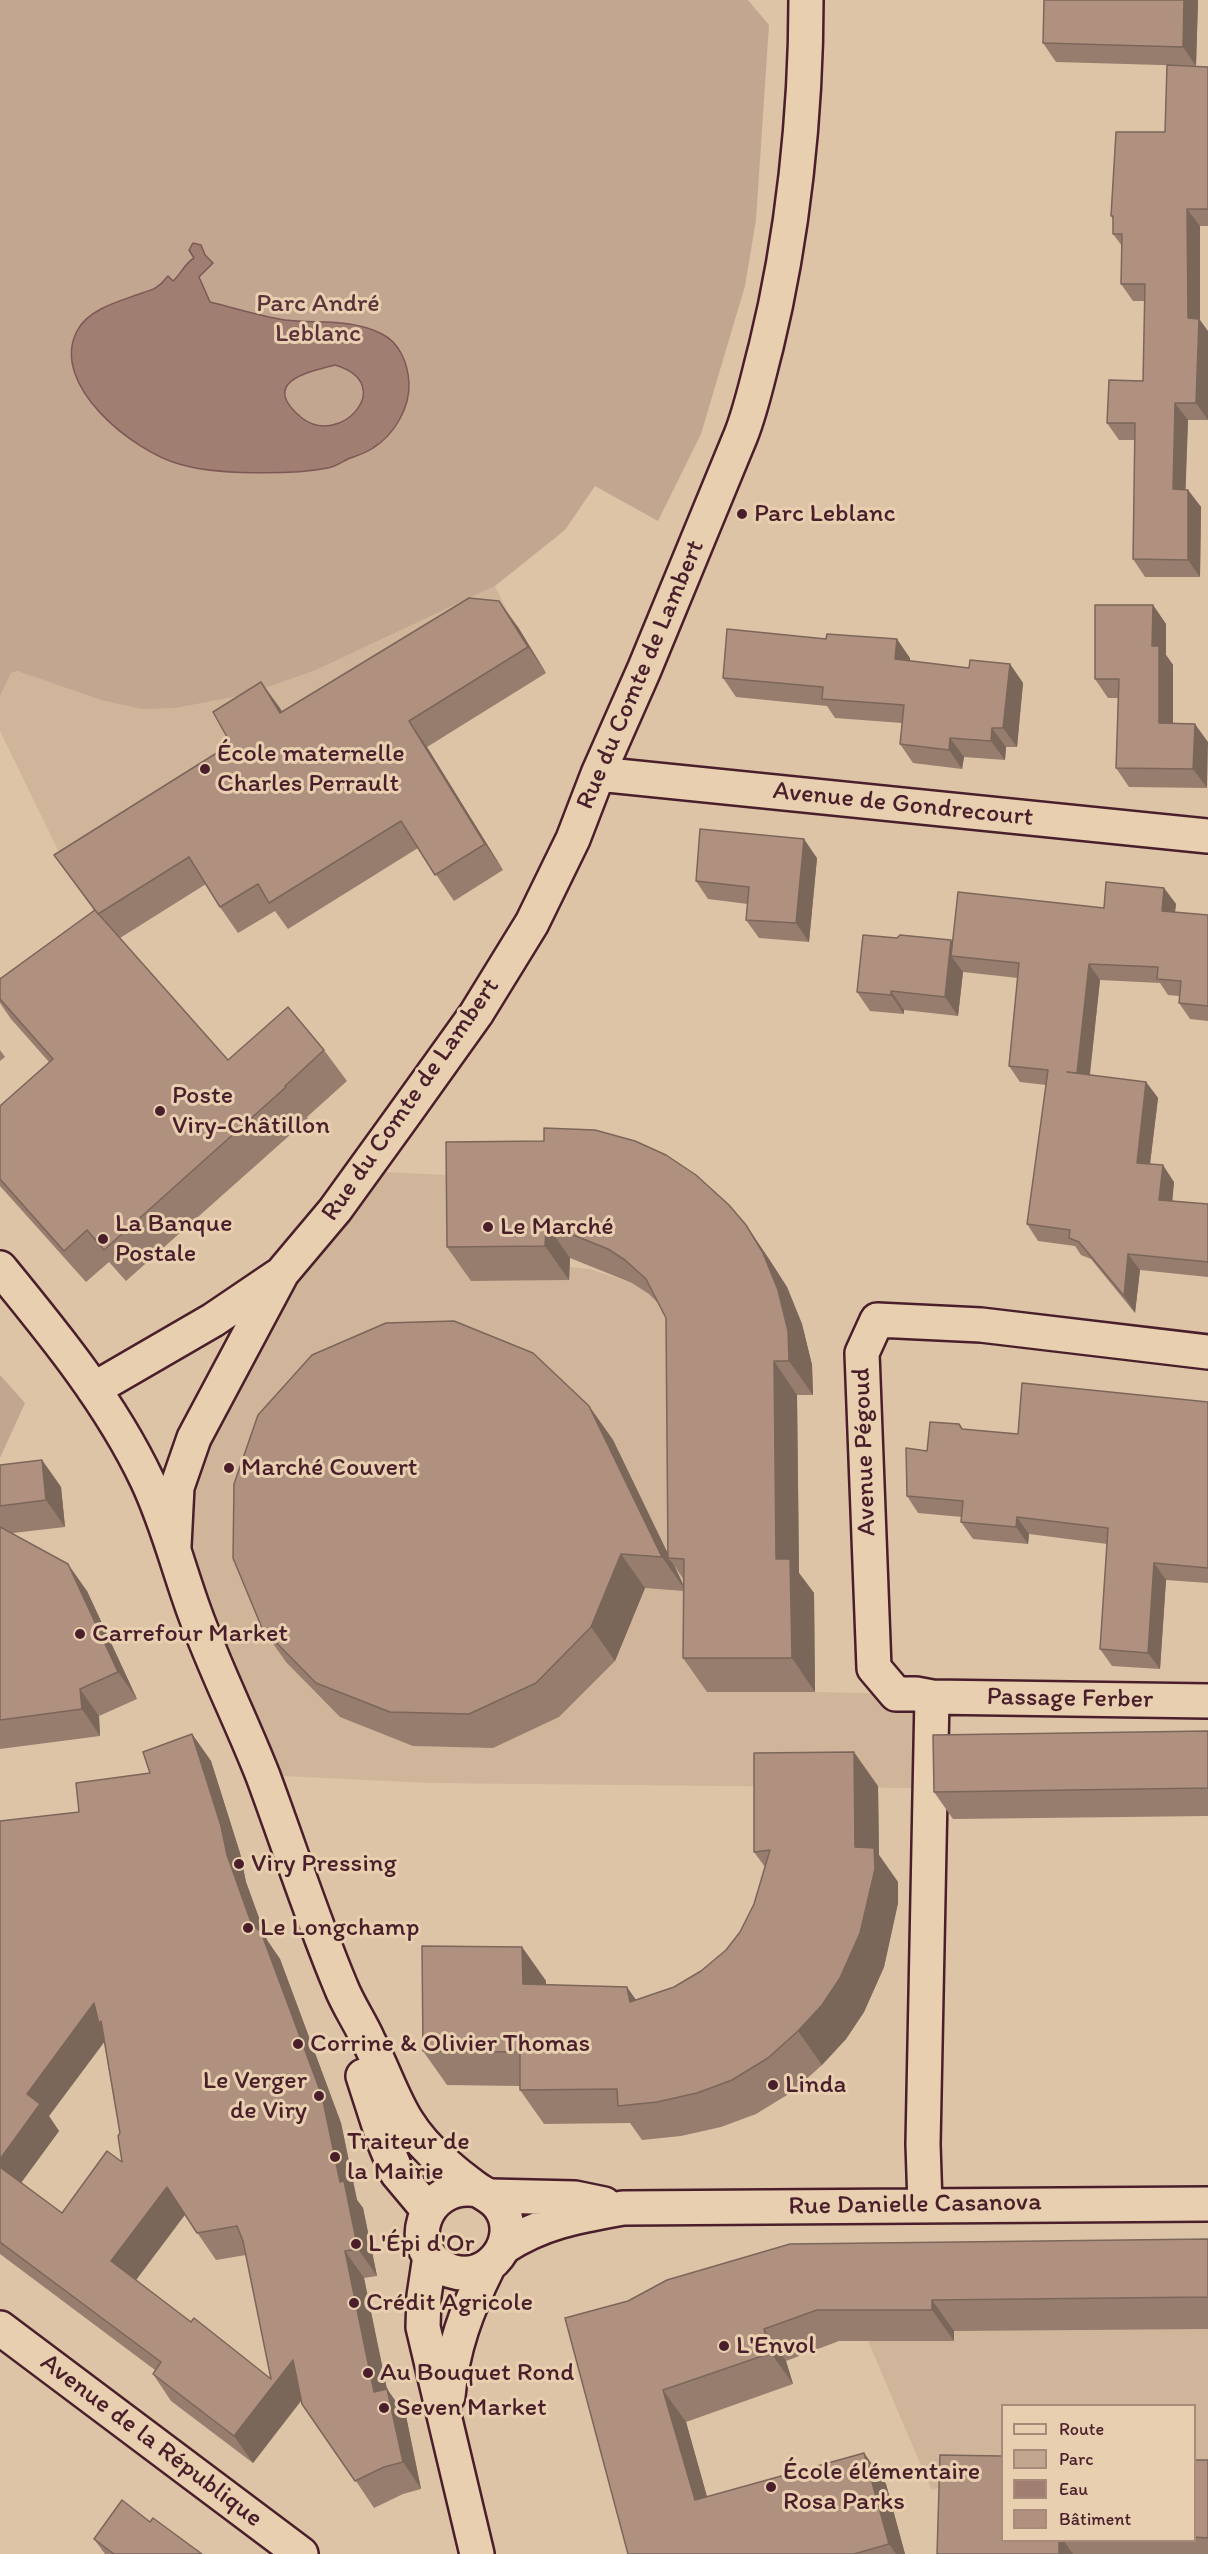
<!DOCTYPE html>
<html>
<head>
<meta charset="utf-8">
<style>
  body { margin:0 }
  #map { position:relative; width:1208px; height:2554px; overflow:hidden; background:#dec4a7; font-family:Itim,sans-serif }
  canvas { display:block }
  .legend { position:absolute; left:1001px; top:2404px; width:195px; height:138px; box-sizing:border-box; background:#e7cfaf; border:2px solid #a8897a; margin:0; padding:8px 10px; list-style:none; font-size:18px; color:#4a1f2b }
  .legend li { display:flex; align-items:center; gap:12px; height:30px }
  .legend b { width:30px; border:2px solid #a8897a }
</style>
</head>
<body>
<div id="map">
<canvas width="1208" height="2554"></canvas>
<ul class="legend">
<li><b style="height:8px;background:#e7cfaf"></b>Route</li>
<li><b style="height:16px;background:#c2a690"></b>Parc</li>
<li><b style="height:16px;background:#a07e72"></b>Eau</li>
<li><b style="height:16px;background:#b09180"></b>Bâtiment</li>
</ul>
</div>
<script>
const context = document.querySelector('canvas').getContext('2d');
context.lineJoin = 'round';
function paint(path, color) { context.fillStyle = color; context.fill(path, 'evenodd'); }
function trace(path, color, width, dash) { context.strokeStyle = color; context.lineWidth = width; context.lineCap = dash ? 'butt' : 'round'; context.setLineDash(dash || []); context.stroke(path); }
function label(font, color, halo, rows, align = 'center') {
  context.font = font + ' Itim,sans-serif'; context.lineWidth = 6; context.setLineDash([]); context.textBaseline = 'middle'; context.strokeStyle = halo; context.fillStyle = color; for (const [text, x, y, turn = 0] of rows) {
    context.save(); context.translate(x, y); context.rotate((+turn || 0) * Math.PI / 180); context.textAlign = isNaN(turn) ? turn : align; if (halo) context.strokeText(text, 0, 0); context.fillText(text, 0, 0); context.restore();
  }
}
const built = new Path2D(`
  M 495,586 L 508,612 L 546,673 L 116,940 L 73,881 L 0,731 L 0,696 L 11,673 L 17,671 L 101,700 L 249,694 L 316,670 Z
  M 364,1171 L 469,1176 L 471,1281 L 568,1280 L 570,1267 L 590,1269 L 632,1283 L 649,1294 L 670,1313 L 815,1692 L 916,1694 L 914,1788 L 427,1783 L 262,1775 L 194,1611 L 177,1487 L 194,1438 Z
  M 1208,2270 L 1208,2554 L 959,2554 L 961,2487 L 931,2489 L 868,2341 L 850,2275 ZM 1002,2406 L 1194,2406 L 1194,2540 L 1002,2540 Z`);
const green = new Path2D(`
  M 0,0 L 748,0 L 769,25 L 756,220 L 745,286 L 701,434 L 658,521 L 595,486 L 565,530 L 495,586 L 316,670 L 249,694 L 175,708 L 142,709 L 101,700 L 17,671 L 11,673 L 0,696 Z
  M 0,1375 L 25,1403 L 0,1458 Z`);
const water = new Path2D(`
  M 193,243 L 201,245 L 205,255 L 213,263 L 199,277 L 210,302 C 235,308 259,316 285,320 C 318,324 351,318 382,334 C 400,343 408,364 409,383 C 410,408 394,435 373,448 C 366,453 356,456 348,459 C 342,462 335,467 328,468 C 291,475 214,475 179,464 C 133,451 49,385 77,331 C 88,309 120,301 142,293 C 147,291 154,290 158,286 C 162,284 165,279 168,276 L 173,281 C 182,273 184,264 194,258 L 189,250 ZM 335,365 C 399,384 340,448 302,418 C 259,383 306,372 335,365 Z`);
const minor = new Path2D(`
  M 598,774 L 1208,836
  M 1208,1352 L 981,1325 L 877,1320 L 862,1353 L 874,1668 L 896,1694 L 916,1694 L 932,1697 L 1208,1701
  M 94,1389 L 213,1320 L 278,1276
  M 174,1546 L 177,1487 L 194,1438 L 282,1273 L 335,1210 L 403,1116 L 476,1014 L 532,923 L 573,839 L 598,774 L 644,670 L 741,435 C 752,407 758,377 766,347 C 793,237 806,114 806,0
  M 490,2196 L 575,2198 L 604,2204
  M 925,2205 L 923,2144 L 932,1697
  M 504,2247 C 542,2222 578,2216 623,2208 L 1208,2204
  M 0,2328 L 301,2554`);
const tertiary = new Path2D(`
  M 0,1268 C 54,1334 110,1402 147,1480 C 167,1522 178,1567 194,1611 C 214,1667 241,1720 263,1776 C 289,1846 312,1918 341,1987 C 348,2005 360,2022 368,2040 C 393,2088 398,2125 443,2162 C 453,2171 463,2179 474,2187 C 483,2194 493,2197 500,2207 C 522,2239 489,2284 451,2271 C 400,2254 422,2180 478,2190
  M 363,2076 L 385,2144 L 397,2173 L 428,2210
  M 430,2256 L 424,2296 L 423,2327 L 477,2554
  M 448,2396 C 452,2349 467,2309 488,2267`);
const wall = new Path2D(`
  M 1198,0 L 1196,66 L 1056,62 L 1043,43 Z
  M 1208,67 L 1208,226 L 1200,226 L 1200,320 L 1208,420 L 1188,420 L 1185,490 L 1188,490 L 1201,507 L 1200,577 L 1145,577 L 1133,559 L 1135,440 L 1119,440 L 1107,423 L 1143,381 L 1145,301 L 1133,301 L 1121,284 L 1122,246 L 1113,234 L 1113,219 L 1111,216 L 1165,132 Z
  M 1153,605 L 1166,624 L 1166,655 L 1173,665 L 1173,723 L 1207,788 L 1129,787 L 1116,768 L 1118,698 L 1108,698 L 1095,679 Z
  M 518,627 L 546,673 L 427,747 L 503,870 L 454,901 L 418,848 L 288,929 L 275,911 L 238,933 L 220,907 L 206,884 L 120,938 L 228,1060 L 324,1050 L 347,1081 L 307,1117 L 308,1119 L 126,1281 L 109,1262 L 86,1282 L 0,1186 L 0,1106 L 49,1062 L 11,1019 L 0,1003 L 0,979 L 94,910 L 54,855 L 231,744 L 261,682 L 282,712 Z
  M 910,658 L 910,661 L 969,668 L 1010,664 L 1023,683 L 1017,747 L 1006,747 L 1005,760 L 964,757 L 962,769 L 913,763 L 900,744 L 902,723 L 835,718 L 827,706 L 736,697 L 723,678 Z
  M 817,858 L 809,942 L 759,938 L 746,920 L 748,904 L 708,899 L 696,881 Z
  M 1164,888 L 1176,904 L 1175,912 L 1208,915 L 1208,1021 L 1190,1019 L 1179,1003 L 1179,996 L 1168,995 L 1160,983 L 1100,980 L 1090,1075 L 1146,1082 L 1158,1098 L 1150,1164 L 1174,1182 L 1172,1201 L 1208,1204 L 1208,1277 L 1140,1270 L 1135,1313 L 1091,1259 L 1081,1255 L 1075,1246 L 1038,1241 L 1027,1224 L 1046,1085 L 1020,1082 L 1009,1066 L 1018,978 L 963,972 L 958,1016 L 904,1010 L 904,1014 L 870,1011 L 857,992 L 953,943 L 1104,908 Z
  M 0,1050 L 5,1057 L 0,1061 Z
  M 446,1142 L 746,1225 L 769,1259 L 787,1287 L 802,1324 L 812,1365 L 813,1395 L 797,1395 L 799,1573 L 814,1593 L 815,1692 L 707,1692 L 683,1658 L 684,1591 L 645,1588 L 615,1661 L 559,1717 L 493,1748 L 413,1746 L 340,1717 L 286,1662 L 262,1628 L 589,1406 L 613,1440 L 668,1554 L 666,1318 L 658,1303 L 649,1294 L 632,1283 L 570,1258 L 569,1280 L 471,1281 L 447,1247 ZM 674,1565 L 684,1580 L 684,1586 Z
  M 1208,1402 L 1208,1583 L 1166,1580 L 1160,1669 L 1112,1666 L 1100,1649 L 1107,1544 L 1029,1534 L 1028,1544 L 973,1539 L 961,1522 L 962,1517 L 918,1513 L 907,1496 L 927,1451 L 962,1429 L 1018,1434 Z
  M 42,1460 L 61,1487 L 65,1527 L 13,1533 L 87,1591 L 137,1699 L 99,1716 L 100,1736 L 0,1749 L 0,1465 Z
  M 1208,1731 L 1208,1816 L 953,1819 L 934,1792 Z
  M 192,1734 L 211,1761 L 240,1853 L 246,1882 L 267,1940 L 280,1959 L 341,2123 L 357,2200 L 363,2208 L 377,2276 L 364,2278 L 387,2389 L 406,2416 L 421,2489 L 403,2494 L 374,2508 L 302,2400 L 253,2463 L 171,2401 L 153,2374 L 155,2370 L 0,2254 L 0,1821 L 79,1812 L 150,1773 ZM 104,2042 L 120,2133 L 122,2162 L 62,2213 L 21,2183 L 59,2131 L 49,2116 ZM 185,2215 L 216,2260 L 246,2255 L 271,2379 L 191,2322 L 136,2280 Z
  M 878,1786 L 879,1855 L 898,1882 L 898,1903 L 884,1967 L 864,2012 L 846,2039 L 822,2065 L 792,2092 L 756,2114 L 721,2127 L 681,2136 L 642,2140 L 630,2123 L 544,2124 L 520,2090 L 520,2086 L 447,2085 L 423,2051 L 522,1947 L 546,1981 L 546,1984 L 636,2000 L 674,1987 L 701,1971 L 726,1950 L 740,1932 L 754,1904 L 765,1867 L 754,1852 Z
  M 1208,2239 L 1208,2329 L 954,2331 L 954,2341 L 839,2341 L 786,2361 L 793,2384 L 686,2422 L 707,2497 L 864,2453 L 886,2484 L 905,2554 L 628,2554 L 565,2318 Z
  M 1194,2460 L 1208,2460 L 1208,2554 L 937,2554 L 1002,2541 L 1194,2541 Z
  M 150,2522 L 202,2554 L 105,2554 L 94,2539 Z`);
const shadedWall = new Path2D(`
  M 1184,0 L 1198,0 L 1196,66 L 1183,47 Z
  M 1187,209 L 1200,226 L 1200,320 L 1208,331 L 1208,420 L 1196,403 L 1188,318 Z
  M 1175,403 L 1188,420 L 1185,507 L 1173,489 Z
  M 1188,490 L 1201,507 L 1200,577 L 1188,560 Z
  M 499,601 L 518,627 L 546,673 L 528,647 Z
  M 1153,605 L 1166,624 L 1166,655 L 1173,665 L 1173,742 L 1159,723 L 1152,646 Z
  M 897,639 L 910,658 L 909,678 L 895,659 Z
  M 1010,664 L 1023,683 L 1017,747 L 1003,728 Z
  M 261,682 L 280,708 L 298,739 L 280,713 Z
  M 409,721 L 427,747 L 503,870 L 485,844 Z
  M 1195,724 L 1208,742 L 1207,788 L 1193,769 Z
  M 992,728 L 1006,747 L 1005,760 L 991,741 Z
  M 950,738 L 964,757 L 962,769 L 949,750 Z
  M 804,839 L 817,858 L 809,942 L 796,923 Z
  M 1164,888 L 1176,904 L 1173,927 L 1162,911 Z
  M 951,940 L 962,957 L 951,956 L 963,972 L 958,1016 L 945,997 Z
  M 1089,964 L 1100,980 L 1088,1089 L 1077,1073 Z
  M 891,991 L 904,1010 L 904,1014 L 891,995 Z
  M 1146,1082 L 1158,1098 L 1148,1180 L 1137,1163 Z
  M 1163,1165 L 1174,1182 L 1171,1216 L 1159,1200 Z
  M 546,1224 L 570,1258 L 569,1280 L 545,1246 Z
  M 746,1225 L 769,1259 L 787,1287 L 802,1324 L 812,1365 L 813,1395 L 789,1361 Z
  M 1128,1254 L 1140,1270 L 1135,1313 L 1124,1296 Z
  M 774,1361 L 797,1395 L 799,1573 L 814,1593 L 815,1692 L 792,1658 L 776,1559 Z
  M 589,1406 L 613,1440 L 670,1558 L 668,1558 L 674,1565 L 686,1591 L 662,1557 Z
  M 42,1460 L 61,1487 L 65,1527 L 46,1500 Z
  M 1017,1517 L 1029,1534 L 1028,1544 L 1016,1527 Z
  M 621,1554 L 645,1588 L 615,1661 L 591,1627 Z
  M 1154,1563 L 1166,1580 L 1160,1669 L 1148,1653 Z
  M 68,1564 L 87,1591 L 137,1699 L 118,1672 Z
  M 80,1689 L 99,1716 L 100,1736 L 82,1709 Z
  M 192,1734 L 211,1761 L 240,1853 L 246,1882 L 267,1940 L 280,1959 L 341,2123 L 357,2200 L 363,2208 L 377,2276 L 358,2249 L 340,2182 L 252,1925 L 227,1855 Z
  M 854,1752 L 878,1786 L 879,1855 L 898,1882 L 898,1903 L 884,1967 L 864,2012 L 846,2039 L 822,2065 L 798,2031 Z
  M 522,1947 L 546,1981 L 546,2018 L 523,1984 Z
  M 627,1987 L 651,2021 L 630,2002 Z
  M 94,2003 L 108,2037 L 49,2116 L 59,2131 L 15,2191 L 0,2170 L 0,2159 L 27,2094 Z
  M 167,2187 L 186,2213 L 130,2288 L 111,2261 Z
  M 345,2251 L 364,2278 L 393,2419 L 374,2392 Z
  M 932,2300 L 954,2331 L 954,2341 L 932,2310 Z
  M 764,2329 L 786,2361 L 793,2384 L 771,2353 Z
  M 293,2360 L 311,2387 L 253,2463 L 234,2436 Z
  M 387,2389 L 406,2416 L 421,2489 L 403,2462 Z
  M 663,2390 L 686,2422 L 717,2532 L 695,2500 Z
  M 864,2453 L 886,2484 L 905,2554 L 896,2554 L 889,2544 Z
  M 1059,2541 L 1064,2541 L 1073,2554 L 1059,2554 Z`);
const building = new Path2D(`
  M 1044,0 L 1184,0 L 1183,47 L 1043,43 Z
  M 1167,65 L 1208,67 L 1208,209 L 1187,209 L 1188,318 L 1199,319 L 1196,403 L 1175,403 L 1173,489 L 1188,490 L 1188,560 L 1133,559 L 1135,423 L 1107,423 L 1109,380 L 1143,381 L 1145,284 L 1121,284 L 1122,234 L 1113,234 L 1113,216 L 1111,216 L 1116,132 L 1165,132 Z
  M 469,598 L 499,601 L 528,647 L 409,721 L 485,844 L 435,875 L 401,821 L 269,903 L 258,884 L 220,907 L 189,857 L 98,914 L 95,910 L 54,855 L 231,744 L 213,712 L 261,682 L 280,713 Z
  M 1095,605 L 1153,605 L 1152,646 L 1159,646 L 1159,723 L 1195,724 L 1193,769 L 1116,768 L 1119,679 L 1095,679 Z
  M 727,629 L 826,639 L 827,634 L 897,639 L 895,659 L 969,668 L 970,660 L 1010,664 L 1003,728 L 992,728 L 991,741 L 950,738 L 949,750 L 900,744 L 904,705 L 822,699 L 823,687 L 723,678 Z
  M 700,829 L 804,839 L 796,923 L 746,920 L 749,887 L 696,881 Z
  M 1106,882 L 1164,888 L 1162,911 L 1208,915 L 1208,1006 L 1179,1003 L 1181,981 L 1157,979 L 1158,967 L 1089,964 L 1077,1073 L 1067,1072 L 1146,1082 L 1137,1163 L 1163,1165 L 1159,1200 L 1208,1204 L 1208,1262 L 1128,1254 L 1124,1296 L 1079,1242 L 1069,1238 L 1070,1230 L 1027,1224 L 1048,1070 L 1009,1066 L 1019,963 L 951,956 L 958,892 L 1104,908 Z
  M 95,910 L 228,1060 L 288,1007 L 324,1050 L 285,1086 L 286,1087 L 104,1250 L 87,1230 L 64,1251 L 0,1179 L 0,1106 L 53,1059 L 0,999 L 0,979 Z
  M 863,935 L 897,938 L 900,935 L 951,940 L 945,997 L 891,991 L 891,995 L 857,992 Z
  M 544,1128 L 595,1130 L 635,1141 L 666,1155 L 696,1175 L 729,1205 L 746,1225 L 763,1253 L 778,1290 L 788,1331 L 789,1361 L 774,1361 L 776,1559 L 790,1559 L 792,1658 L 683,1658 L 684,1559 L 668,1558 L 666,1318 L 646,1279 L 625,1260 L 608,1249 L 546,1224 L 545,1246 L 447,1247 L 446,1142 L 544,1141 Z
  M 454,1321 L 533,1353 L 589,1406 L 662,1557 L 621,1554 L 591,1627 L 536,1683 L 469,1714 L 390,1712 L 316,1683 L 262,1628 L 233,1558 L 234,1484 L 258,1415 L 312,1355 L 386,1323 Z
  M 1022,1383 L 1208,1402 L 1208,1568 L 1154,1563 L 1148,1653 L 1100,1649 L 1108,1528 L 1017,1517 L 1016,1527 L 961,1522 L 963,1501 L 907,1496 L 906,1448 L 927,1451 L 930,1422 L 959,1424 L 962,1429 L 1018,1434 Z
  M 42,1460 L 46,1500 L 0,1506 L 0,1465 Z
  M 0,1527 L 68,1564 L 118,1672 L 80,1689 L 82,1709 L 0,1720 Z
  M 1208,1731 L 1208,1788 L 934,1792 L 933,1735 Z
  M 192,1734 L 221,1826 L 227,1855 L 252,1925 L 261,1932 L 322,2096 L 340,2182 L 344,2181 L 358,2249 L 345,2251 L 374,2392 L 387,2389 L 403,2462 L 384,2467 L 355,2481 L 302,2404 L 293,2360 L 234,2436 L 153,2374 L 161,2362 L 0,2242 L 0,2167 L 62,2213 L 107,2151 L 122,2162 L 118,2136 L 120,2133 L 101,2021 L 99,2024 L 94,2003 L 27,2094 L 40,2104 L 0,2159 L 0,1821 L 79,1812 L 76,1783 L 150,1773 L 143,1752 ZM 167,2187 L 197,2233 L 237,2226 L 243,2241 L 271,2379 L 194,2318 L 191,2322 L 111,2261 Z
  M 854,1752 L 855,1847 L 874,1848 L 875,1869 L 860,1933 L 840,1978 L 822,2005 L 798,2031 L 768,2058 L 732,2080 L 697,2093 L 657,2102 L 618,2106 L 617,2089 L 520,2090 L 520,2052 L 423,2051 L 422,1946 L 522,1947 L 523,1984 L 627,1987 L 630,2002 L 674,1987 L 701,1971 L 726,1950 L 740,1932 L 754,1904 L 770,1850 L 754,1852 L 754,1753 Z
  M 1208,2239 L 1208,2297 L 932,2300 L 932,2310 L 817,2310 L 764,2329 L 771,2353 L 663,2390 L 695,2500 L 864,2453 L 889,2544 L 854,2554 L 628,2554 L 565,2318 L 628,2301 L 667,2280 L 790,2244 Z
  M 940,2455 L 1002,2456 L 1002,2541 L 1059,2541 L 1059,2554 L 937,2554 Z
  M 1194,2460 L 1208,2460 L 1208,2538 L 1194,2537 Z
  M 122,2500 L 150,2522 L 153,2518 L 202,2554 L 114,2554 L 94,2539 Z`);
const markers = [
  [742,514,6,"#4a1f2b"],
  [205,769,6,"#4a1f2b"],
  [160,1111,6,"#4a1f2b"],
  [488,1227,6,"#4a1f2b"],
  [103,1239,6,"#4a1f2b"],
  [229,1468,6,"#4a1f2b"],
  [80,1634,6,"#4a1f2b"],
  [239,1864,6,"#4a1f2b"],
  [248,1928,6,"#4a1f2b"],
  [298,2044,6,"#4a1f2b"],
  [773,2085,6,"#4a1f2b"],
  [319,2096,6,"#4a1f2b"],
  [335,2157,6,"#4a1f2b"],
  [356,2244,6,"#4a1f2b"],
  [354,2303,6,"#4a1f2b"],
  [724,2346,6,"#4a1f2b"],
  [368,2373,6,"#4a1f2b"],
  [384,2408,6,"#4a1f2b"],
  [771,2487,6,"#4a1f2b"]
];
const parkNames = [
  ["Parc André",318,304],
  ["Leblanc",318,334]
];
const poiNames = [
  ["Parc Leblanc",754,514],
  ["École maternelle",217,754],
  ["Charles Perrault",217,784],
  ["Poste",172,1096],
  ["Viry-Châtillon",172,1126],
  ["La Banque",115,1224],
  ["Postale",115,1254],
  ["Le Marché",500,1227],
  ["Marché Couvert",241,1468],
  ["Carrefour Market",92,1634],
  ["Viry Pressing",251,1864],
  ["Le Longchamp",260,1928],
  ["Corrine & Olivier Thomas",310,2044],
  ["Le Verger",307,2081,"right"],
  ["de Viry",307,2111,"right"],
  ["Linda",785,2085],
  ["Traiteur de",347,2142],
  ["la Mairie",347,2172],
  ["L'Épi d'Or",368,2244],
  ["Crédit Agricole",366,2303],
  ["L'Envol",736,2346],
  ["Au Bouquet Rond",380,2373],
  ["Seven Market",396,2408],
  ["École élémentaire",783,2472],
  ["Rosa Parks",783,2502]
];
const streetNames = [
  ["Rue du Comte de Lambert",641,675,-67],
  ["Avenue de Gondrecourt",903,805,6],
  ["Rue du Comte de Lambert",411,1100,-55],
  ["Avenue Pégoud",865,1452,-92],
  ["Passage Ferber",1070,1699,1],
  ["Rue Danielle Casanova",915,2205,-1],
  ["Avenue de la République",151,2441,37]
];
paint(built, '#d0b59b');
paint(green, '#c2a690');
paint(water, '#a07e72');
trace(water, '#7e5856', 1.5);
trace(minor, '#4a1f2b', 38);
trace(tertiary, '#4a1f2b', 38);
trace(minor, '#e7cfaf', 33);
trace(tertiary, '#e7cfaf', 33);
paint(wall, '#977d6e');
paint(shadedWall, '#7b665a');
paint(building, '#b09180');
trace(building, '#7b665a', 1.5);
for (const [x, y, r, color] of markers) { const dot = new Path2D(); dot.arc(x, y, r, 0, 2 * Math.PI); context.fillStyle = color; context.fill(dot); trace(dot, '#e7cfaf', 2); }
label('26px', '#5c333a', '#e7cfaf', parkNames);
label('26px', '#4a1f2b', '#e7cfaf', poiNames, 'left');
label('26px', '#4a1f2b', '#e7cfaf', streetNames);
</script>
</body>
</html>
